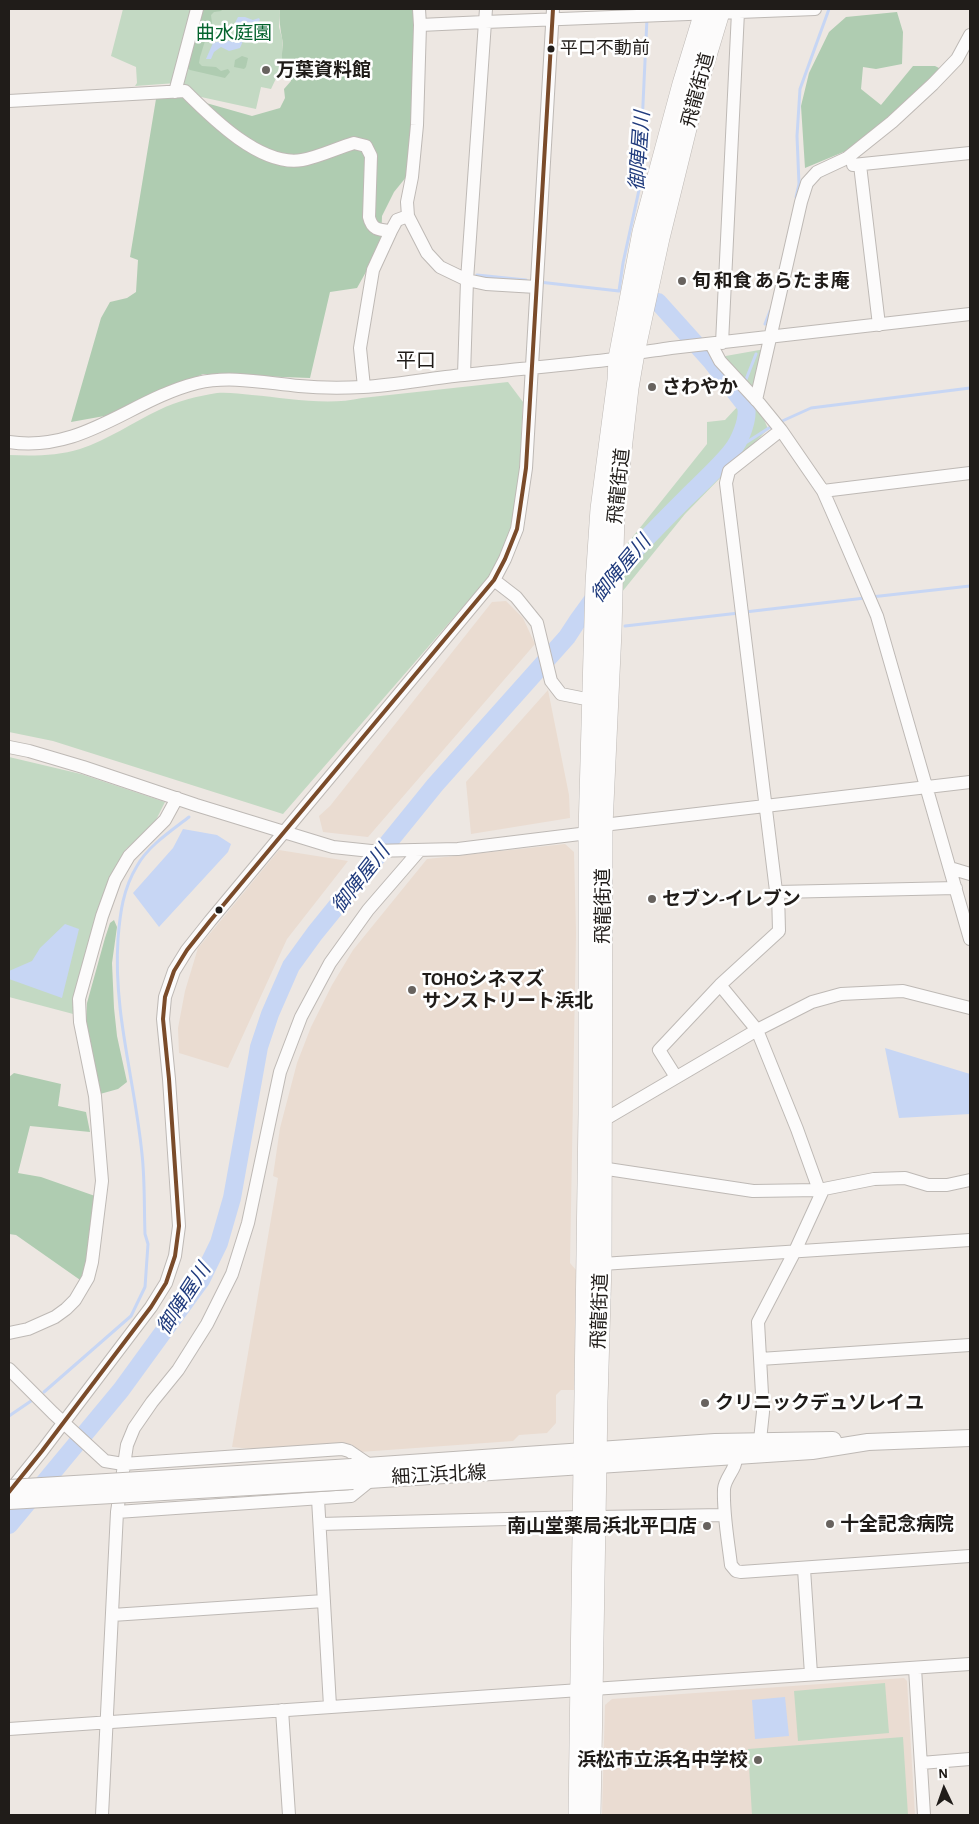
<!DOCTYPE html>
<html>
<head>
<meta charset="utf-8">
<style>
  body { margin:0 }
  #map { position:relative; width:979px; height:1824px; overflow:hidden; background:#ede7e2; font-family:"Alegreya Sans",sans-serif }
  canvas { display:block }
  .frame { position:absolute; inset:0; border:10px solid #201c19; pointer-events:none }
  .north { position:absolute; left:919px; top:1764px; width:50px; height:50px; -webkit-text-stroke:4px #fff; paint-order:stroke; rotate:357deg; font-size:14px; font-weight:700; line-height:20px; text-align:center; color:#201c19 }
  .north::after { content:''; display:block; margin:auto; width:18px; height:22px; background:#201c19; clip-path:polygon(50% 0,100% 100%,50% 72%,0 100%) }
</style>
</head>
<body>
<div id="map">
<canvas width="979" height="1824"></canvas>
<div class="frame"></div>
<div class="north">N</div>
</div>
<script>
const context = document.querySelector('canvas').getContext('2d');
context.lineJoin = 'round';
function paint(path, color) { context.fillStyle = color; context.fill(path, 'evenodd'); }
function trace(path, color, width, dash) { context.strokeStyle = color; context.lineWidth = width; context.lineCap = dash ? 'butt' : 'round'; context.setLineDash(dash || []); context.stroke(path); }
function label(font, color, halo, rows, align = 'center') {
  context.font = font + ' "Alegreya Sans","Noto Sans JP",sans-serif'; context.lineWidth = 5; context.setLineDash([]); context.textBaseline = 'middle'; context.strokeStyle = halo; context.fillStyle = color; for (const [text, x, y, turn = 0] of rows) {
    context.save(); context.translate(x, y); context.rotate((+turn || 0) * Math.PI / 180); context.textAlign = isNaN(turn) ? turn : align; if (halo) context.strokeText(text, 0, 0); context.fillText(text, 0, 0); context.restore();
  }
}
const commercial = new Path2D(`
  M 506,601 L 523,618 L 535,644 L 368,837 L 323,832 L 319,816 L 330,806 L 492,602 Z
  M 548,690 L 569,795 L 570,818 L 471,834 L 466,782 Z
  M 565,844 L 574,852 L 576,933 L 570,1263 L 576,1270 L 574,1390 L 561,1390 L 556,1395 L 556,1423 L 547,1433 L 519,1435 L 513,1441 L 360,1452 L 351,1444 L 263,1450 L 232,1447 L 278,1178 L 273,1176 L 280,1128 L 297,1063 L 311,1027 L 332,985 L 353,950 L 427,859 Z
  M 279,850 L 348,861 L 287,939 L 228,1068 L 179,1053 L 178,1028 L 185,991 L 198,948 Z`);
const built = new Path2D(`
  M 904,1678 L 907,1681 L 915,1815 L 602,1815 L 605,1705 L 612,1699 Z`);
const green = new Path2D(`
  M 123,9 L 280,9 L 279,27 L 282,38 L 283,64 L 271,89 L 261,87 L 256,109 L 192,95 L 176,83 L 135,86 L 137,83 L 136,67 L 111,56 Z
  M 765,349 L 756,400 L 768,429 L 685,514 L 622,592 L 623,549 L 707,444 L 707,422 L 725,420 L 739,405 L 720,357 Z
  M 508,382 L 523,402 C 519,462 523,527 488,578 L 283,814 L 53,741 L 9,732 L 9,455 C 33,456 57,456 80,449 C 108,440 133,422 159,410 C 177,401 198,396 217,393 C 228,392 240,394 252,395 C 286,398 328,406 362,398 Z
  M 9,757 L 81,774 L 165,802 L 153,826 L 126,849 L 111,878 L 77,1015 L 9,997 Z
  M 885,1683 L 889,1733 L 798,1741 L 794,1691 Z
  M 903,1737 L 908,1815 L 752,1815 L 748,1749 Z`);
const forest = new Path2D(`
  M 199,9 L 223,9 L 221,11 L 214,12 L 211,15 L 212,23 L 210,25 L 200,57 L 199,63 L 202,66 L 216,67 L 221,71 L 228,69 L 230,72 L 225,78 L 190,70 L 186,67 Z
  M 280,9 L 415,9 L 415,91 L 407,176 L 394,192 L 382,216 L 381,245 L 357,288 L 330,292 L 310,378 L 203,374 L 110,415 L 71,422 L 101,318 L 110,302 L 127,298 L 136,292 L 138,260 L 130,257 L 156,99 L 185,97 L 252,116 L 280,108 L 285,98 L 284,89 L 291,81 L 291,72 C 276,60 285,52 282,38 C 280,28 279,19 280,9 Z
  M 897,12 L 903,32 L 902,64 L 876,69 L 863,67 L 861,89 L 881,105 L 913,66 L 935,66 L 943,70 L 853,148 L 805,168 L 801,106 L 809,73 L 829,32 L 846,17 Z
  M 242,56 L 248,58 L 246,67 L 244,69 L 234,67 L 235,60 Z
  M 114,920 L 117,927 L 112,963 L 114,1008 L 117,1036 L 127,1082 L 118,1089 L 100,1094 L 86,1022 L 87,1003 L 105,938 L 110,923 Z
  M 14,1073 L 61,1084 L 58,1106 L 86,1112 L 90,1132 L 30,1126 L 18,1173 L 41,1177 L 95,1196 L 83,1282 L 16,1235 L 9,1234 L 9,1077 Z`);
const water = new Path2D(`
  M 238,17 L 245,17 L 253,20 L 259,18 L 260,20 L 257,23 L 256,27 L 248,22 L 239,24 L 243,35 L 248,38 L 243,41 L 240,48 L 229,51 L 221,47 L 214,52 L 211,59 L 206,59 L 213,43 L 225,40 L 233,42 L 238,39 L 239,34 L 234,25 Z
  M 183,829 L 217,835 L 231,844 L 228,852 L 159,927 L 133,893 L 173,848 Z
  M 65,924 L 79,929 L 62,998 L 9,979 L 9,971 L 32,961 L 40,948 Z
  M 885,1048 L 970,1074 L 970,1114 L 899,1118 Z
  M 785,1697 L 789,1736 L 755,1739 L 752,1700 Z`);
const stream = new Path2D(`
  M 796,197 L 799,184 L 797,136 L 800,89 L 829,9
  M 477,275 L 526,280
  M 539,282 L 619,291 L 623,263 L 639,190 L 647,18
  M 765,324 L 770,311
  M 745,382 L 756,354
  M 780,422 L 811,408 L 970,388
  M 733,451 L 772,426
  M 871,597 L 970,586
  M 745,612 L 865,598
  M 576,623 L 584,623
  M 625,626 L 739,613
  M 44,1392 L 131,1316 L 145,1287 L 148,1244 L 145,1234 C 144,1208 145,1181 142,1154 C 135,1082 113,1012 118,939 C 120,913 123,889 137,866 C 148,846 171,831 189,817
  M 9,1416 L 31,1401`);
const river = new Path2D(`
  M 9,1525 L 121,1390 L 201,1280 L 219,1243 L 232,1198 L 259,1047 L 270,1014 L 291,966 L 315,933 L 435,785 L 567,637 C 599,585 643,541 686,498 C 701,483 718,468 731,452 C 740,441 749,419 746,406 L 711,361 L 658,302`);
const minor = new Path2D(`
  M 419,9 L 420,25
  M 486,9 L 485,22 L 815,9
  M 175,92 L 197,9
  M 9,101 L 185,91 C 212,118 261,167 302,160 C 319,157 337,148 354,143 L 366,146 L 371,156 L 369,217 C 372,230 379,230 391,231 L 397,220 L 408,216 L 407,202 L 412,177 L 417,125 L 420,25 L 485,22 L 467,280 L 464,375
  M 853,165 L 970,153
  M 860,165 L 879,325
  M 408,216 L 427,253 L 440,267 L 467,280 L 486,284 L 536,287
  M 722,343 L 738,12
  M 711,344 L 720,361 L 759,403 L 781,430 L 823,491 L 841,532 L 877,616 L 970,939
  M 364,387 L 360,348 L 373,270 L 391,231
  M 756,400 L 801,202 L 807,183 L 817,172 L 847,158 L 892,122 L 933,84 L 957,59 L 970,35
  M 9,442 C 83,453 130,400 197,383 C 230,375 266,383 299,386 C 320,388 342,388 363,387 C 397,385 431,378 464,375 C 515,369 565,365 615,359 C 622,358 630,355 637,353 C 648,351 659,350 671,348 L 970,314
  M 823,491 L 970,473
  M 494,580 L 516,597 L 537,623 L 551,681 L 561,694 L 591,700
  M 9,747 L 29,751 L 83,767 L 196,805 L 333,847 L 371,851 L 458,849 L 588,833 L 603,825 L 970,782
  M 950,868 L 970,874
  M 778,892 L 956,888
  M 720,985 L 757,1030 L 797,1129 L 819,1190
  M 676,1077 L 659,1050 L 720,985 L 779,931 L 778,892 L 776,891 L 726,483 L 729,471 L 781,430
  M 602,1121 L 757,1030 L 812,1002 L 841,994 L 903,991 L 970,1008
  M 601,1168 L 753,1191 L 819,1190 L 874,1179 L 905,1178 L 928,1185 L 947,1185 L 970,1180
  M 602,1264 L 970,1240
  M 9,1333 L 28,1329 L 55,1317 L 66,1309 L 75,1300 L 88,1278 L 92,1262 L 102,1181 L 95,1096 L 80,1022 L 79,999 L 102,916 L 115,880 L 129,856 L 165,820 L 177,798
  M 760,1359 L 970,1345
  M 9,1369 L 53,1413 L 105,1461 L 123,1464 L 342,1449 L 349,1451 L 371,1466
  M 760,1440 L 763,1412 L 758,1322 L 795,1251 L 823,1190
  M 736,1456 C 737,1469 725,1477 724,1489 C 723,1514 728,1540 731,1565 L 736,1571 L 741,1572 L 970,1556
  M 9,1492 L 42,1451 L 151,1307 L 166,1283 L 175,1256 L 179,1226 L 169,1079 L 163,1019 L 165,997 L 174,971 L 187,950 L 210,921 L 494,580 L 505,559 L 517,529 L 526,468 L 553,9
  M 318,1499 L 330,1706
  M 117,1512 L 351,1496 L 372,1479
  M 597,1517 L 725,1515
  M 320,1524 L 582,1517
  M 804,1569 L 811,1674
  M 112,1615 L 324,1601
  M 915,1668 L 924,1815
  M 593,1689 L 970,1664
  M 282,1710 L 289,1815
  M 9,1729 L 580,1690
  M 921,1763 L 970,1759
  M 102,1815 L 117,1512 L 127,1445 L 134,1428 L 152,1402 L 178,1370 L 207,1324 L 232,1274 L 248,1223 L 280,1072 L 301,1017 L 330,963 L 368,910 L 419,851`);
const major = new Path2D(`
  M 352,1467 L 715,1442 L 833,1440
  M 353,1481 L 736,1456 L 812,1451 L 868,1442 L 970,1438`);
const highway = new Path2D(`
  M 578,1815 L 588,1114 L 588,833 L 595,583 L 600,509 L 617,380 L 618,358 L 642,232 L 682,84 L 705,9
  M 591,1815 L 598,1401 L 602,1264 L 603,825 L 612,631 L 615,513 L 629,388 L 635,353 L 660,238 L 696,92 L 721,9`);
const majorBridge = new Path2D(`
  M 9,1488 L 352,1467
  M 9,1501 L 353,1481`);
const bus1 = new Path2D(`
  M 9,1492 L 42,1451 L 151,1307 L 166,1283 L 175,1256 L 179,1226 L 169,1079 L 163,1019 L 165,997 L 174,971 L 187,950 L 210,921 L 494,580 L 505,559 L 517,529 L 526,468 L 553,9`);
const markers = [
  [551,49,4.5,"#201c19"],
  [266,70,5,"#68635f"],
  [682,281,5,"#68635f"],
  [652,387,5,"#68635f"],
  [652,899,5,"#68635f"],
  [219,910,4.5,"#201c19"],
  [412,990,5,"#68635f"],
  [705,1403,5,"#68635f"],
  [830,1524,5,"#68635f"],
  [707,1526,5,"#68635f"],
  [758,1760,5,"#68635f"]
];
const busNames = [
  ["平口不動前",560,49]
];
const parkNames = [
  ["曲水庭園",234,33]
];
const poiNames = [
  ["万葉資料館",276,70],
  ["旬 和食 あらたま庵",692,281],
  ["さわやか",662,387],
  ["セブン-イレブン",662,899],
  ["TOHOシネマズ",422,979],
  ["サンストリート浜北",422,1001],
  ["クリニックデュソレイユ",715,1403],
  ["十全記念病院",840,1524],
  ["南山堂薬局浜北平口店",697,1526,"right"],
  ["浜松市立浜名中学校",748,1760,"right"]
];
const streetNames = [
  ["飛龍街道",698,90,-75],
  ["飛龍街道",619,486,-84],
  ["飛龍街道",603,906,-90],
  ["飛龍街道",600,1311,-88],
  ["細江浜北線",439,1475,-3]
];
const waterNames = [
  ["御陣屋川",640,151,-86],
  ["御陣屋川",621,569,-50],
  ["御陣屋川",361,879,-52],
  ["御陣屋川",184,1299,-57]
];
const neighbourhoodNames = [
  ["平口",416,361]
];
paint(commercial, '#eadcd1');
paint(built, '#eadcd2');
paint(green, '#c3d9c3');
paint(forest, '#afccb1');
paint(water, '#c7d6f4');
trace(stream, '#c7d6f4', 3);
trace(river, '#c7d6f4', 18);
trace(minor, '#beb9b5', 14);
trace(major, '#beb9b5', 18);
trace(highway, '#beb9b5', 20);
trace(minor, '#fcfbfb', 12);
trace(major, '#fcfbfb', 16);
trace(highway, '#fcfbfb', 19);
trace(majorBridge, '#beb9b5', 18, []);
trace(majorBridge, '#fcfbfb', 16);
trace(bus1, '#7a4b2a', 4);
for (const [x, y, r, color] of markers) { const dot = new Path2D(); dot.arc(x, y, r, 0, 2 * Math.PI); context.fillStyle = color; context.fill(dot); trace(dot, '#fff', 2); }
label('18px', '#201c19', '#fff', busNames, 'left');
label('19px', '#04632d', '#fff', parkNames);
label('bold 19px', '#201c19', '#fff', poiNames, 'left');
label('19px', '#201c19', '#fff', streetNames);
label('italic 20px', '#203b7d', '#fff', waterNames);
label('20px', '#201c19', '#fff', neighbourhoodNames);
</script>
</body>
</html>
